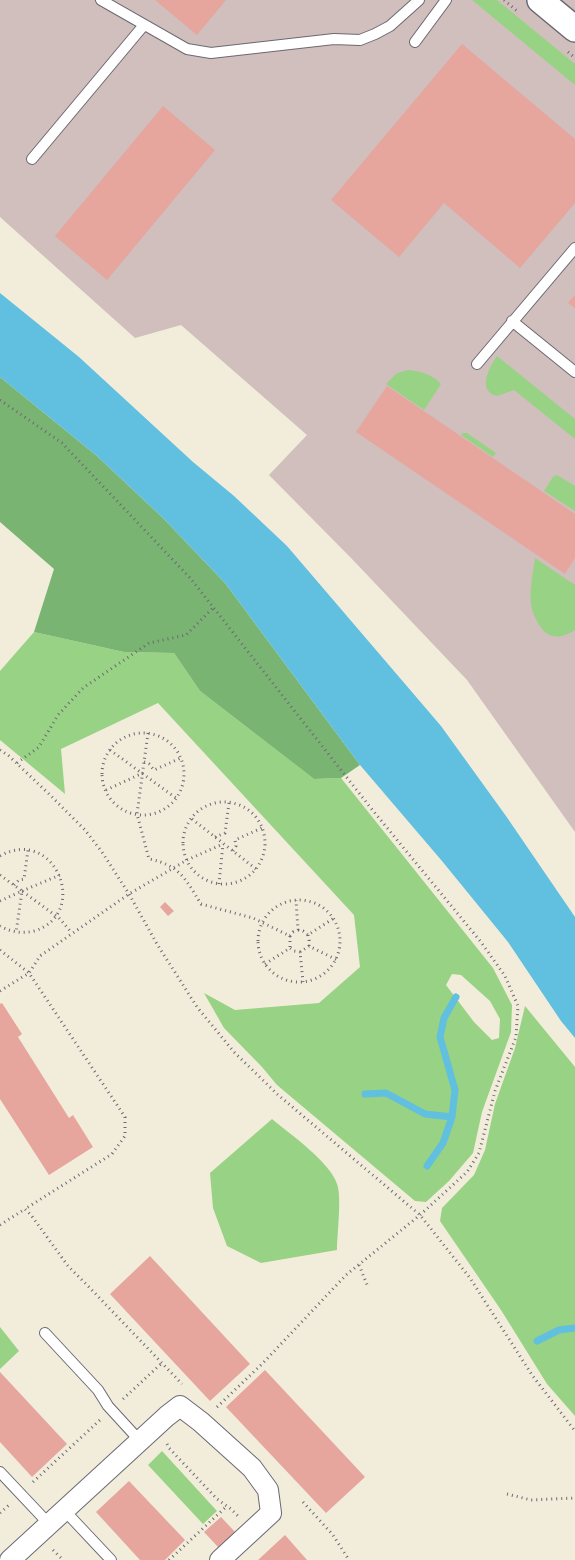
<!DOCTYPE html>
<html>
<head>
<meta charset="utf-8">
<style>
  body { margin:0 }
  canvas { display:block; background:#f2ecdb }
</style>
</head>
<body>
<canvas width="575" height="1560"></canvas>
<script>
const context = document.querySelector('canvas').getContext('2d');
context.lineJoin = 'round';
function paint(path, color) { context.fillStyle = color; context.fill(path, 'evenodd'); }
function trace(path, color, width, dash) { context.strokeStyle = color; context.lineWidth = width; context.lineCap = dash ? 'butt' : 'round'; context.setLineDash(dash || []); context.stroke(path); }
const industrial = new Path2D(`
  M 0,0 L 575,0 L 575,832 L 467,680 L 352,559 L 269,475 L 307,435 L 181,325 L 135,338 L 0,217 Z`);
const green = new Path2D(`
  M 472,0 L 497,0 L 575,64 L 575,85 Z
  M 497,356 L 575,419 L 575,439 L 514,390 L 497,396 C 476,391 490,366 497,356 Z
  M 408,370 C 420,371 432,374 441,384 L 424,410 L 386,384 L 397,373 Z
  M 463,433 L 467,433 L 496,453 L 493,457 L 461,435 Z
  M 557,475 L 575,486 L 575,511 L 544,491 L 553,477 Z
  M 535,558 L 575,585 L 575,630 C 568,634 561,638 553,636 C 541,634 533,615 531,605 C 529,590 533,573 535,558 Z
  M 34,632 L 124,652 L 174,653 L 200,691 L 314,779 L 341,778 L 493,968 L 512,1005 L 511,1032 L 482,1112 L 473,1153 L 449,1181 L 426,1202 L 415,1201 L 277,1085 L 262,1067 L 224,1028 L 204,993 L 235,1010 L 319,1003 L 360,967 L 354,915 L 158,703 L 61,749 L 65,794 L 0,740 L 0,671 ZM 452,974 L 461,975 L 490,1001 L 500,1019 L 499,1038 L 492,1040 L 474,1022 L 446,985 Z
  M 525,1006 L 575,1067 L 575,1416 L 547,1384 L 501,1310 L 440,1221 L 442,1208 L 474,1175 L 485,1150 L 495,1104 L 515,1048 Z
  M 272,1119 C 290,1134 330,1162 337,1184 C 342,1196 337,1235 337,1250 L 261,1263 L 227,1246 L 213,1208 L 210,1173 Z
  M 0,1327 L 19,1351 L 0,1369 Z
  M 162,1451 L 217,1511 L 203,1524 L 148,1465 Z`);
const forest = new Path2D(`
  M 0,377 L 97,456 L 163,518 L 225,583 L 360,765 L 341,778 L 314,779 L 200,691 L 174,653 L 124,652 L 34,632 L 54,569 L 0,522 Z`);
const water = new Path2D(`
  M 0,293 L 79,357 L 193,462 L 234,496 L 287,546 L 441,726 L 506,816 L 575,917 L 575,1038 L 561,1021 L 508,942 L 442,861 L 360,765 L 225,583 L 163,518 L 97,456 L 0,377 Z`);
const stream = new Path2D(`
  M 365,1094 L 386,1093 L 425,1114 L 452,1117
  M 427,1166 L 443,1143 L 452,1117 L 455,1090 L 440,1037 L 444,1018 L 456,997
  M 537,1341 L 559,1330 L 575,1328`);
const building = new Path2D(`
  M 155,0 L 226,0 L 197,35 Z
  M 462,44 L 575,139 L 575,203 L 520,268 L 444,203 L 399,257 L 331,200 Z
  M 163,106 L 215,150 L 107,280 L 55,236 Z
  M 575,295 L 575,308 L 568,303 Z
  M 387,386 L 575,514 L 575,558 L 565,574 L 356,432 Z
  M 165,902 L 174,911 L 168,916 L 160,907 Z
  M 2,1003 L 22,1034 L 18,1037 L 69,1118 L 73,1115 L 93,1147 L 49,1175 L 0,1099 L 0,1004 Z
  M 150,1256 L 250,1364 L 210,1401 L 110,1294 Z
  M 265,1370 L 365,1477 L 326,1513 L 226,1407 Z
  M 0,1372 L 67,1444 L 32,1477 L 0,1442 Z
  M 129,1481 L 185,1540 L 165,1560 L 140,1560 L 96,1512 Z
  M 221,1517 L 236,1533 L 219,1548 L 204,1532 Z
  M 285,1535 L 307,1560 L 258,1560 Z`);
const path = new Path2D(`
  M 504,0 L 518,12
  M 568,52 L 575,58
  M 0,400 L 62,443 L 191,579 L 370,807 L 481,942 L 505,976 L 518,1006 L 516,1037 L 495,1091 L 479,1153 L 467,1172 L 420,1215 L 346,1275 L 263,1363 L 216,1408
  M 148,733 L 137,814 L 149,859 C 180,865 186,880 201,904 L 253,918 L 290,936 L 293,932 L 298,930 L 296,900
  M102 774a41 41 0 1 1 82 0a41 41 0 1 1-82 0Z
  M 0,750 L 9,756 L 49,794 L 85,830 L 102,852 L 129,894 L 157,944 L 197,1007 L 234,1052 L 277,1094 L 420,1215 L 470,1278 L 532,1375 L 575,1431
  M 110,750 L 176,798
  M 144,762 L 149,764 L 154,770 L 181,758
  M 17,763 L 39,747 L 58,715 L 83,688 L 149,643 L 186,635 L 214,607
  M 106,790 L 143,773
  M183 843a41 41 0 1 1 82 0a41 41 0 1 1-82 0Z
  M 192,819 L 256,869
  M 215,837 L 225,833 L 229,803
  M 233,851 L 236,846 L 235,840 L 262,828
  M 0,856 C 55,825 91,914 34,931 C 22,934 11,932 0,926
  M 0,875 L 22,891 L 16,933
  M 219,884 L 223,844
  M 14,885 L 19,880 L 24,879 L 28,850
  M 22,891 L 60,875
  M258 941a41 41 0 1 1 82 0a41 41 0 1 1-82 0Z
  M 0,901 L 22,891 L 59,918 L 72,933
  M 298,930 L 303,931 L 308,935 L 334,918
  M 308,935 L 309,940 L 309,946
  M 290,936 L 290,948
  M 0,950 L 29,973 L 125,1117 L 125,1136 L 112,1154 L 25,1209
  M 300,952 L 309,946 L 337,960
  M 265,964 L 290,948 L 294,951 L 300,952 L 303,982
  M 0,991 L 29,973 L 40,956 L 129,894 L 187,860 L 223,844
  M 0,1225 L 25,1209 L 31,1215 L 68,1266 L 88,1286 L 182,1384
  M 359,1265 L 368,1287
  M 123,1399 L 162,1363
  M 167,1444 L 169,1448 L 217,1499 L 231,1509 L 238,1516
  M 33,1482 L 100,1420
  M 507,1494 L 531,1500 L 575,1498
  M 303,1502 L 333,1535 L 349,1560
  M 0,1513 L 9,1505
  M 53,1550 L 63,1560
  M 169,1560 L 227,1506`);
const service = new Path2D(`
  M 101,0 L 187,49 L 211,53 L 334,39 L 360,40 L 375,34 L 390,26 L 419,0
  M 415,42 L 446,0
  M 32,159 L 144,25
  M 512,321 L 575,372
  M 477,364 L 575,248
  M 45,1333 L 98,1390 L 108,1406 L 140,1441
  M 0,1472 L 49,1524
  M 64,1510 L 111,1560`);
const minor = new Path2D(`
  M 10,1560 L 167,1416 L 180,1406 L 201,1422 L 252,1468 L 268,1490 L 271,1513 L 220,1560`);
const tertiary = new Path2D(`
  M 540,0 L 575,29`);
paint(industrial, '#d1bfbd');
paint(green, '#98d285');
paint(forest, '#7ab472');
paint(water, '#61bfdf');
trace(stream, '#61bfdf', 7);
paint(building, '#e6a59d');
trace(service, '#6b6973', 12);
trace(minor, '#6b6973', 22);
trace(tertiary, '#6b6973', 28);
trace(path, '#6b6973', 3, [1, 4]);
trace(service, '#fff', 10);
trace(minor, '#fff', 20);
trace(tertiary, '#fff', 25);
</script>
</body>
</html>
